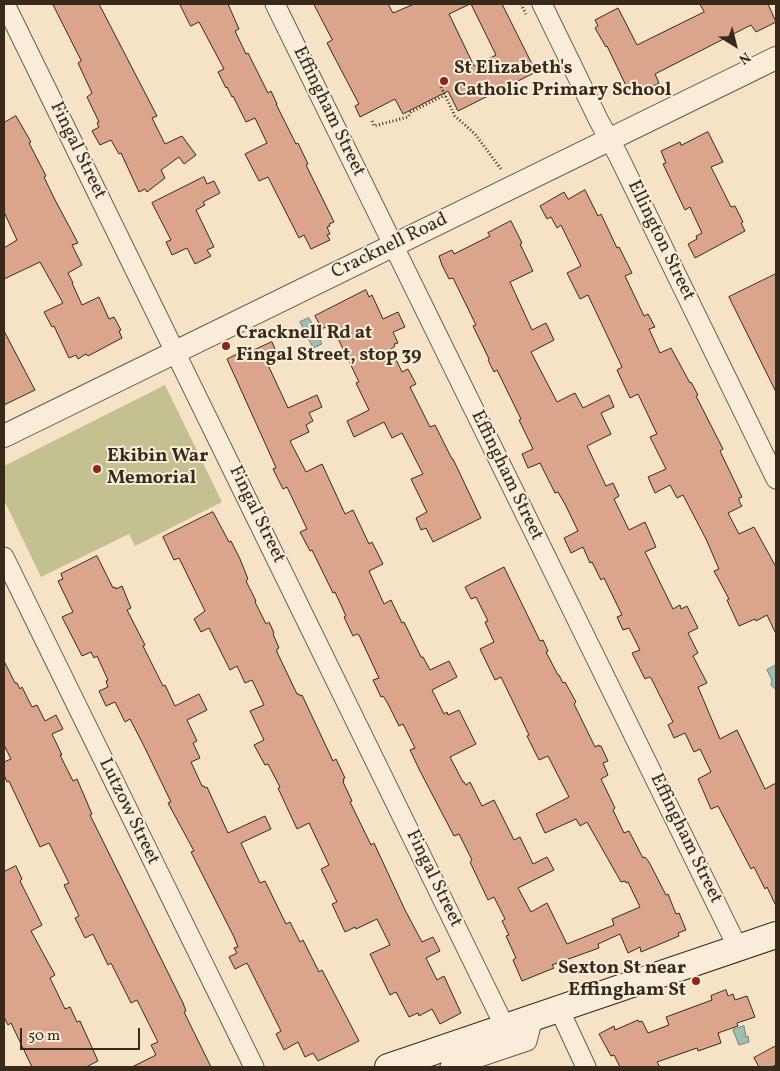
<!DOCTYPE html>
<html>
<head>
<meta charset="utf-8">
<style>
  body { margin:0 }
  #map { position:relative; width:780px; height:1071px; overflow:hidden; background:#f6e3c6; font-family:Vollkorn,serif }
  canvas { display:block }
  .frame { position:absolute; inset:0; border:5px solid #382a1a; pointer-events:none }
  .north { position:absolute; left:710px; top:20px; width:50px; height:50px; -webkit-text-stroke:4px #f9edda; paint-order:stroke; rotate:144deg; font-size:14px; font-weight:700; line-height:20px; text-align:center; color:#382a1a }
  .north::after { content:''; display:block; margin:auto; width:18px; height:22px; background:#382a1a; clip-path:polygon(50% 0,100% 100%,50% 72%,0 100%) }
  .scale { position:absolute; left:20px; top:1028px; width:120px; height:22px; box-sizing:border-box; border:2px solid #382a1a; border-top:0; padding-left:6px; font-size:15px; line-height:18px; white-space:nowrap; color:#382a1a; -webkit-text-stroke:4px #f9edda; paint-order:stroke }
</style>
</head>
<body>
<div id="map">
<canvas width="780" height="1071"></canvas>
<div class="frame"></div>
<div class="north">N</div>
<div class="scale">50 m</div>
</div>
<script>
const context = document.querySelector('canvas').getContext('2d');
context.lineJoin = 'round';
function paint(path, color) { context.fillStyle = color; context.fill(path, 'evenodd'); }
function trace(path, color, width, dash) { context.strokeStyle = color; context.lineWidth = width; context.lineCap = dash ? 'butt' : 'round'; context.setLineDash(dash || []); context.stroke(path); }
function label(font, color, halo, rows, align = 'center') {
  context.font = font + ' Vollkorn,serif'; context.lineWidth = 4; context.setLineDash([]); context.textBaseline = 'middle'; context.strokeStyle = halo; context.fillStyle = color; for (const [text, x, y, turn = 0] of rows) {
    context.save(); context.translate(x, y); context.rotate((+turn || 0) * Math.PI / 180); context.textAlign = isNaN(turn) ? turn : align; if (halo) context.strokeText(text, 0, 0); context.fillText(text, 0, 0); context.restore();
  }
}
const green = new Path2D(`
  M 165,385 L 222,502 L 135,546 L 129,534 L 41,577 L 4,500 L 4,466 Z`);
const water = new Path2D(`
  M 309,318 L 313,325 L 319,330 L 319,337 L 322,344 L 313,348 L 300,322 Z
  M 776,665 L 776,690 L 771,685 L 772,680 L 767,670 Z
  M 744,1026 L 746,1037 L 748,1036 L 749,1042 L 739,1045 L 733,1030 Z`);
const building = new Path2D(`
  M 53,4 L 99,4 L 157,116 L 152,118 L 165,144 L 182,136 L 196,155 L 184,164 L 179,157 L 161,170 L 165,178 L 147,192 L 145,189 L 139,192 L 121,153 L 119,154 L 111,140 L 100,145 L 92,131 L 99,127 L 97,123 L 99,122 L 87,97 L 92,93 L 78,63 L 81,61 Z
  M 180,4 L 228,4 L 239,29 L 235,31 L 246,54 L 248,53 L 268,93 L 271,91 L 277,104 L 276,104 L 296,144 L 298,143 L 308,164 L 306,165 L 334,222 L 329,224 L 330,226 L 327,227 L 330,234 L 327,235 L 330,240 L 311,249 L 304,235 L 299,238 L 268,177 L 259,181 L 245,154 L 267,143 L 255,118 L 246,122 L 233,96 L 232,97 L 227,87 L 226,88 L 218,72 L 224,69 L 199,22 L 191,26 Z
  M 314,4 L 388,4 L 393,13 L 414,4 L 470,4 L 449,14 L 474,66 L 496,55 L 471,4 L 502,4 L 536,72 L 458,111 L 448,91 L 403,114 L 395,99 L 360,117 L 355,106 L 359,104 L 327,43 L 332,40 Z
  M 700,4 L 768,4 L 776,22 L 756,32 L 751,25 L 655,74 L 659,83 L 641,92 L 640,89 L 630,94 L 607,46 L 606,47 L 595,28 L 598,26 L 595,20 L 618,8 L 637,45 L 704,12 Z
  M 16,116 L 31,142 L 29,143 L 46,176 L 44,177 L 54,198 L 78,243 L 72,245 L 82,265 L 68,273 L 73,283 L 72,283 L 82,305 L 99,297 L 109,319 L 114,317 L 121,330 L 119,331 L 122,338 L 88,356 L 86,354 L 78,359 L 76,355 L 69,358 L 54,326 L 52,327 L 44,312 L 63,303 L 40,262 L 4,279 L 4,248 L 17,240 L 4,212 L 4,123 Z
  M 708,132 L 723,162 L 711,167 L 731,207 L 735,206 L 743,222 L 741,223 L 745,231 L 695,258 L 688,244 L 697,239 L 696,236 L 702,233 L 690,207 L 685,210 L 663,164 L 666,163 L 661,151 L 680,142 L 681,145 Z
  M 204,177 L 207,184 L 214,181 L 220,193 L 203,202 L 205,205 L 196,210 L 214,247 L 207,250 L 211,256 L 195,264 L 187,248 L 172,255 L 166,242 L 171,240 L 152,203 Z
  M 585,190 L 598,216 L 601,214 L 617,248 L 619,247 L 632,273 L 625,276 L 644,316 L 648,314 L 655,327 L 649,329 L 660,353 L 671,348 L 690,383 L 691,382 L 698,395 L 696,396 L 723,449 L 720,451 L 742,497 L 739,498 L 739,501 L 742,506 L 728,513 L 739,534 L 754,527 L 776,567 L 776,634 L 767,615 L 756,621 L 755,619 L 739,626 L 727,600 L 729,599 L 714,571 L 719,569 L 706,539 L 683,495 L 677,498 L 670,485 L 655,493 L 648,477 L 666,469 L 650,437 L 657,434 L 638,394 L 630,398 L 617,370 L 622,367 L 588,295 L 580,299 L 567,273 L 581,266 L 561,225 L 557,228 L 551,217 L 547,219 L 540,206 L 564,192 L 568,199 Z
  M 511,221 L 522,243 L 520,244 L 533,271 L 510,282 L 532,330 L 546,323 L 554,340 L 531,352 L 557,402 L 575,393 L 583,408 L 609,395 L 614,407 L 601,413 L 611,434 L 587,446 L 606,486 L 613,483 L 619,496 L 614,499 L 629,530 L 645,522 L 656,547 L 645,552 L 673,609 L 680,605 L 681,609 L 687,606 L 698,628 L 688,633 L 698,653 L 693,656 L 707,683 L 698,687 L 720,739 L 737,730 L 765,789 L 776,783 L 776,906 L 767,887 L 765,889 L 754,867 L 751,869 L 718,806 L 711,809 L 698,779 L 711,772 L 700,749 L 694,752 L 685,733 L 674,738 L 668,725 L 673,722 L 651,678 L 649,677 L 645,679 L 632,653 L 640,650 L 629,628 L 623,630 L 617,617 L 622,615 L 604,578 L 601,580 L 592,562 L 590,563 L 583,547 L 571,553 L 564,538 L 578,531 L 565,504 L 558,492 L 555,493 L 540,463 L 528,468 L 522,454 L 533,449 L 519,420 L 521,419 L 497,370 L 494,372 L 488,360 L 489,359 L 473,326 L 476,325 L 453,278 L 449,279 L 442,265 L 439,256 L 452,250 L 454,254 L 490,236 L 488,233 Z
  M 776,274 L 776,392 L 729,297 Z
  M 366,290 L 369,297 L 372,295 L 383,319 L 398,312 L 405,327 L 393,332 L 398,343 L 394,344 L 395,346 L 391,349 L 402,372 L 408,369 L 416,384 L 410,387 L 430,427 L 435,425 L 452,459 L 453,459 L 481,518 L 433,542 L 426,528 L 421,530 L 416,518 L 427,512 L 411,479 L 423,474 L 402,433 L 392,438 L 384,422 L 354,437 L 347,421 L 369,410 L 356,383 L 359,382 L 331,324 L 322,329 L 315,316 Z
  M 4,331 L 35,390 L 4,405 Z
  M 272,342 L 278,356 L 268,360 L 270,365 L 268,365 L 288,408 L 317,395 L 322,407 L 309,413 L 313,421 L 306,425 L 309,432 L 290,441 L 306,472 L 322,464 L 345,514 L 353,510 L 369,544 L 372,542 L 383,564 L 369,571 L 384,604 L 391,600 L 402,623 L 404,622 L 421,657 L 423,657 L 430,670 L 449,661 L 457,677 L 432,690 L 444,714 L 447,712 L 448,715 L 459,710 L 476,744 L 450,757 L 463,782 L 464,782 L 466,785 L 470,782 L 482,806 L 494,800 L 514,840 L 520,837 L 533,864 L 547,857 L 554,870 L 518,888 L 531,912 L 547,903 L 567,944 L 614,925 L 612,919 L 640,907 L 628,882 L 626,883 L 625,881 L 621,882 L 587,822 L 580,826 L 576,819 L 545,833 L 536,814 L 569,797 L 548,756 L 539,760 L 527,736 L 529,735 L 501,677 L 495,680 L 480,649 L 494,642 L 485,622 L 488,621 L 476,597 L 471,599 L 465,587 L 504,567 L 540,641 L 543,640 L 548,651 L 546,652 L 558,675 L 559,675 L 563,683 L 565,682 L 576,702 L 574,704 L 595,747 L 599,745 L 599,746 L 601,746 L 608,761 L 603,763 L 608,775 L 601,779 L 615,808 L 613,810 L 624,833 L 629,831 L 643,858 L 645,857 L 649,862 L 666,895 L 668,894 L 676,914 L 679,913 L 686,930 L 678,933 L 679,936 L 641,952 L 640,947 L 628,953 L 620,934 L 598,944 L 599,948 L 552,965 L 554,968 L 522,981 L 513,960 L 516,958 L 506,936 L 509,935 L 502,921 L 505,919 L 494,897 L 488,900 L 470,862 L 472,860 L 459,834 L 454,836 L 420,771 L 410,750 L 415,748 L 403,724 L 399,726 L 387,702 L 383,696 L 381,697 L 373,680 L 379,678 L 359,635 L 357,634 L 353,636 L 344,617 L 346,616 L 335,592 L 333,593 L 312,550 L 310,551 L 300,532 L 307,529 L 287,487 L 283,489 L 273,469 L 276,468 L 274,463 L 227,359 L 241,352 L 242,355 Z
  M 213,512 L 229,542 L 231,541 L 240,559 L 248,579 L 246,581 L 256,601 L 255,602 L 266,624 L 269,622 L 274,633 L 273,634 L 279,648 L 277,649 L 277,652 L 297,694 L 299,694 L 300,696 L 302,695 L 333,761 L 336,759 L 345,778 L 343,779 L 344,781 L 343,782 L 352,801 L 350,802 L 371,845 L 374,843 L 405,910 L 422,942 L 433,937 L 440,951 L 426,958 L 437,980 L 444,976 L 461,1013 L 440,1024 L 432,1009 L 419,1016 L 418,1013 L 409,1017 L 396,992 L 390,995 L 370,954 L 390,945 L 377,919 L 356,929 L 355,927 L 345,932 L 332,904 L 337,902 L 321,869 L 329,865 L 309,823 L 297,829 L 278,788 L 280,787 L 268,764 L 265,765 L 254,745 L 264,740 L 250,711 L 264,705 L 252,680 L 245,683 L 237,666 L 230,670 L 209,628 L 201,632 L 194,619 L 205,611 L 179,558 L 174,560 L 163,537 Z
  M 97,556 L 113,588 L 115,587 L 116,589 L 122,586 L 131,608 L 127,610 L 145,645 L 143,646 L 163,686 L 165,685 L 175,706 L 199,694 L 207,710 L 187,720 L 197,741 L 193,743 L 200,758 L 191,762 L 202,786 L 204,786 L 205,788 L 207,787 L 228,833 L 265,816 L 271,829 L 241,843 L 260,883 L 265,881 L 286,924 L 290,922 L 300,942 L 303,940 L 319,972 L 322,970 L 359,1041 L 318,1061 L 313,1053 L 305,1057 L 298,1042 L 284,1050 L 276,1034 L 281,1031 L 247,963 L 235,969 L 229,957 L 237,953 L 234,948 L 238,947 L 234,937 L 191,852 L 194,851 L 168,803 L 171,802 L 144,746 L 130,719 L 125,722 L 115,702 L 106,706 L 99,691 L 108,687 L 106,681 L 108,680 L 97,656 L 94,658 L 91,652 L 82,656 L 62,617 L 73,612 L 58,581 L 63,579 L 61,574 Z
  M 4,661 L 15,683 L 17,683 L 20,689 L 22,687 L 32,707 L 37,705 L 45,721 L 56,715 L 63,729 L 52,734 L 62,755 L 60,755 L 73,781 L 77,779 L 92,814 L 90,815 L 183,1003 L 186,1011 L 184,1012 L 211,1067 L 132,1067 L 156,1055 L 151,1045 L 158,1042 L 137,1000 L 131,1003 L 111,963 L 108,965 L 93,934 L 85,938 L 75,918 L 79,916 L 64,885 L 69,883 L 49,843 L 40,847 L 9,781 L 7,782 L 4,775 L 4,762 L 11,759 L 4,745 Z
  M 16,866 L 22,879 L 20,881 L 42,925 L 31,931 L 55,975 L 50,978 L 65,1009 L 70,1007 L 77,1022 L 80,1021 L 98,1061 L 86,1067 L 32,1067 L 11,1023 L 8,1025 L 4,1017 L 4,872 Z
  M 726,990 L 728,996 L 733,994 L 735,1000 L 747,996 L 755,1017 L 737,1023 L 738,1026 L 718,1033 L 721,1043 L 698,1051 L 697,1048 L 657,1062 L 660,1067 L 620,1067 L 614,1055 L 611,1056 L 599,1034 L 614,1026 L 615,1030 L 638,1020 L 639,1022 L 642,1021 L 648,1033 L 669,1025 L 666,1017 L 712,1000 L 711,996 Z
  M 776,1046 L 776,1065 L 771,1067 L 759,1067 L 754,1058 Z`);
const path = new Path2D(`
  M 521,4 L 526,14
  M 441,87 L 455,116 L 475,134 L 501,169
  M 372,121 L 374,126 L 408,117 L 411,112 L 445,95`);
const minor = new Path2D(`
  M 5,4 L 505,1027
  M 275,4 L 738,948
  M 542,4 L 599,121 L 618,155 L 776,479
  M 4,557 L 254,1067
  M 559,1009 L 586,1067
  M 450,1067 L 527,1041 L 533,1018`);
const tertiary = new Path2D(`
  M 4,436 L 776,58`);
const secondary = new Path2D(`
  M 388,1067 L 776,935`);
const markers = [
  [444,81,5,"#8f2418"],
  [226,346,5,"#8f2418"],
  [97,469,5,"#8f2418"],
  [696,981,5,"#8f2418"]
];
const poiNames = [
  ["St Elizabeth's",454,70],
  ["Catholic Primary School",454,92],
  ["Cracknell Rd at",236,335],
  ["Fingal Street, stop 39",236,357],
  ["Ekibin War",107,458],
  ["Memorial",107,480],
  ["Sexton St near",686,970,"right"],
  ["Effingham St",686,992,"right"]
];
const streetNames = [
  ["Effingham Street",328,112,64],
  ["Fingal Street",77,151,64],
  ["Ellington Street",660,241,64],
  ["Cracknell Road",390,247,-26],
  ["Effingham Street",506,476,64],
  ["Fingal Street",256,515,64],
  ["Lutzow Street",128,812,64],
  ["Effingham Street",685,839,64],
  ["Fingal Street",433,879,64]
];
paint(green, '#c4c190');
paint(water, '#9dbeb5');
trace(water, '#758377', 1);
paint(building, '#dba58b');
trace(building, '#382a1a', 1);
trace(minor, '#685845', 21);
trace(tertiary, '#685845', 24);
trace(secondary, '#382a1a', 28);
trace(path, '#382a1a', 3, [1, 2.5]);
trace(minor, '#f9edda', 19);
trace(tertiary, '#f9edda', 22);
trace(secondary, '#f9edda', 26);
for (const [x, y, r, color] of markers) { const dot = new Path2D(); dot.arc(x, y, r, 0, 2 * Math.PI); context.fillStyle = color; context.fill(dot); trace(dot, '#f9edda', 2); }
label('bold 19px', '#382a1a', '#f9edda', poiNames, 'left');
label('19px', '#382a1a', '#f9edda', streetNames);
</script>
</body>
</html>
